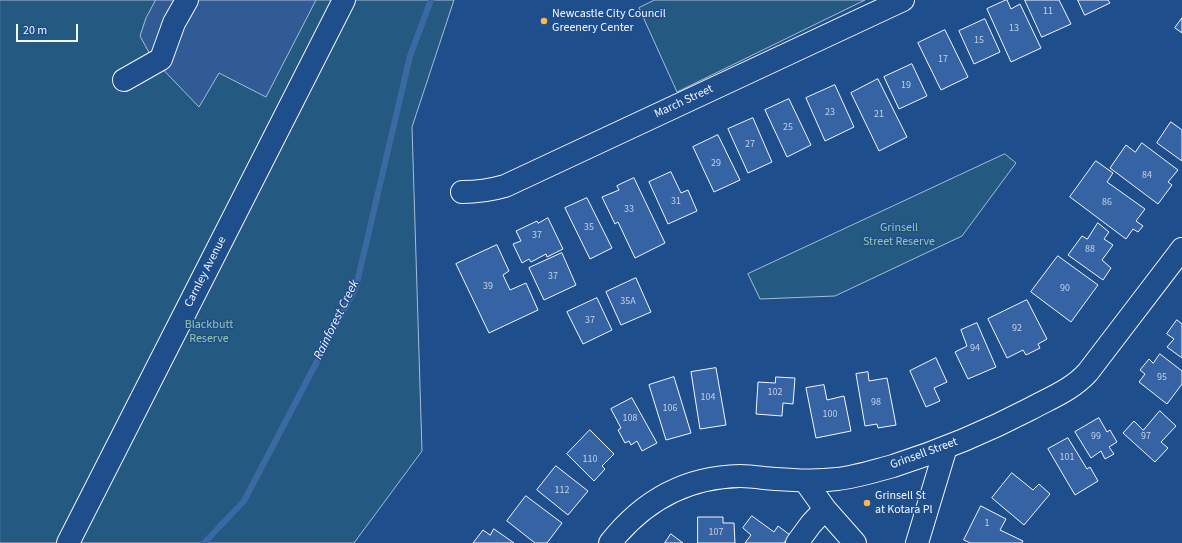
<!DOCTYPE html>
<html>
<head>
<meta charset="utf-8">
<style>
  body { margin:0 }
  #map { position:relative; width:1182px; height:543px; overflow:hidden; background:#1f4e8c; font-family:"Source Sans 3",sans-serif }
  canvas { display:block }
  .scale { position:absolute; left:16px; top:24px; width:62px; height:18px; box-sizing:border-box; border:2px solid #f2f6ff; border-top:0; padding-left:5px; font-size:12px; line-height:14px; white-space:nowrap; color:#f2f6ff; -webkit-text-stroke:3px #1f4e8c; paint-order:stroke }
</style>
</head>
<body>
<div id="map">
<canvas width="1182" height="543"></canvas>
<div class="scale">20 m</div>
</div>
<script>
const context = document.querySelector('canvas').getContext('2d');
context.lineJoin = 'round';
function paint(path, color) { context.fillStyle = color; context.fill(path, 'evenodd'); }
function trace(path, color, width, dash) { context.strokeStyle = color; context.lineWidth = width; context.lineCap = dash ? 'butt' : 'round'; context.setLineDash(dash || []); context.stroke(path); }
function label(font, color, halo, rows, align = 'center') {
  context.font = font + ' "Source Sans 3",sans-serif'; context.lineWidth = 3; context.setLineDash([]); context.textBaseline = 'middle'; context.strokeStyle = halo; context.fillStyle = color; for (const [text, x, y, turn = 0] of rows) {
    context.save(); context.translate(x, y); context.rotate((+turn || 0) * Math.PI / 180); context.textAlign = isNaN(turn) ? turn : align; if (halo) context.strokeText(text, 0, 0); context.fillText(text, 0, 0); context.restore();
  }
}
const green = new Path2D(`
  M 0,0 L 454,0 L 412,127 L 422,451 L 354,543 L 0,543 Z
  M 655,0 L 865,0 L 677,92 L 639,8 Z
  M 1005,154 L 1016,163 L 962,236 L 835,296 L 760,299 L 748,274 Z`);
const parking = new Path2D(`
  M 156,0 L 316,0 L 266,97 L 219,73 L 199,107 L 152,58 L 140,36 L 146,18 Z`);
const stream = new Path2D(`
  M 204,543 L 244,501 L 356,287 L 410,56 L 431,0`);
const building = new Path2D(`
  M 1006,0 L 1007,0 L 1011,9 L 1020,4 L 1041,48 L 1011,62 L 987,9 Z
  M 1025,0 L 1059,0 L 1071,24 L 1042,37 Z
  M 1078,0 L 1108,0 L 1110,3 L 1085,15 Z
  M 1182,18 L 1182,33 L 1175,28 Z
  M 985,19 L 1000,52 L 974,64 L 959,31 Z
  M 945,30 L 968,77 L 941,90 L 918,43 Z
  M 912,64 L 927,96 L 899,109 L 884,77 Z
  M 878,79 L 907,137 L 879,151 L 851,93 Z
  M 835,85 L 854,127 L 825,141 L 806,98 Z
  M 789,99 L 811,145 L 787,157 L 765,110 Z
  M 753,118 L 772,162 L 748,173 L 728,129 Z
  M 1171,122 L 1182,130 L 1182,161 L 1157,143 Z
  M 718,135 L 740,180 L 714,192 L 693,147 Z
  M 1142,143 L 1178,170 L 1168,182 L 1172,185 L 1158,204 L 1110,168 L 1126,145 L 1135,152 Z
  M 1096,161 L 1113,173 L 1107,182 L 1145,209 L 1136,221 L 1143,226 L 1138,232 L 1133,229 L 1126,239 L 1070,197 Z
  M 671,172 L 681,193 L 688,190 L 697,211 L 668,224 L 649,182 Z
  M 634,178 L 665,243 L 635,258 L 618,222 L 615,224 L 602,197 L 619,190 L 617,186 Z
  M 587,198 L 612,248 L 590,259 L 565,208 Z
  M 548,218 L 563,249 L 547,257 L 546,254 L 531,262 L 529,259 L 522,263 L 513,244 L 521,241 L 516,231 L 537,221 L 538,223 Z
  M 1098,223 L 1109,232 L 1104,239 L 1113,245 L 1102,260 L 1111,268 L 1103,280 L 1068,255 L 1082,236 L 1087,239 Z
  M 497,245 L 509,271 L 503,275 L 510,290 L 526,283 L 538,310 L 489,333 L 456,264 Z
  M 562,253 L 576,285 L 544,300 L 529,268 Z
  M 1058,256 L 1098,285 L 1071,322 L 1031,292 Z
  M 636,278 L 651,312 L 621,325 L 606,292 Z
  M 597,298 L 612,330 L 583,344 L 567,312 Z
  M 1027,300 L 1047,339 L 1038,344 L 1040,348 L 1026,355 L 1023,350 L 1007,358 L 988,319 Z
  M 1177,320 L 1182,324 L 1182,358 L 1167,347 L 1174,339 L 1167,334 Z
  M 977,323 L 996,367 L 968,379 L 955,352 L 967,346 L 961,330 Z
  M 1160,354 L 1182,371 L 1182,384 L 1167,404 L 1139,382 L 1145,374 L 1140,370 L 1149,359 L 1153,363 Z
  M 936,358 L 947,382 L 934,388 L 940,401 L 926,407 L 910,371 Z
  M 716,368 L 726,425 L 700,429 L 691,372 Z
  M 868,372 L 869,381 L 887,378 L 896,425 L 878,428 L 877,424 L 865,426 L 856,374 Z
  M 674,377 L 691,433 L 666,440 L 649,385 Z
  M 776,377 L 795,378 L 793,404 L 783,403 L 782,416 L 756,414 L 758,382 L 775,383 Z
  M 824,385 L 827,400 L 844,396 L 851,431 L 816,438 L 806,388 Z
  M 632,398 L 657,443 L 642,451 L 637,441 L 631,445 L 629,441 L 625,443 L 618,430 L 621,428 L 611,409 Z
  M 1160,411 L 1176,426 L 1161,442 L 1168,448 L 1155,462 L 1123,433 L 1134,421 L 1143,430 Z
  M 1099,418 L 1107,432 L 1110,430 L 1117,442 L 1109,447 L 1114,454 L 1105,459 L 1101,451 L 1091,458 L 1075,432 Z
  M 590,430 L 614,454 L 602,466 L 605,469 L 594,481 L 567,454 Z
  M 1068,438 L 1087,469 L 1090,467 L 1098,481 L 1075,495 L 1048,449 Z
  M 556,466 L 588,491 L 568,515 L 537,490 Z
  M 1012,473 L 1033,490 L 1039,484 L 1050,494 L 1024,525 L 992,498 Z
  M 526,496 L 562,523 L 547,543 L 535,543 L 507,521 Z
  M 981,506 L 1006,519 L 1000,530 L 1023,541 L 1022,543 L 970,543 L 964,540 Z
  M 752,516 L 774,532 L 778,526 L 790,535 L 784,543 L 745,543 L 751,535 L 743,528 Z
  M 698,517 L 723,517 L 723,523 L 734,523 L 735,543 L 698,543 Z
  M 494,529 L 514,543 L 473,543 L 483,530 L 490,535 Z
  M 671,534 L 683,543 L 665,543 Z`);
const minor = new Path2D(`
  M 124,80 L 161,59 L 174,23 L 187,0
  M 462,192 C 478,192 491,190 505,186 L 903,0
  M 805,481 L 825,509 L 855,543
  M 610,543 C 643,501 686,477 740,476 C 748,476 756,477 764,478 C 788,480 813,482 837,479 C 856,477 874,471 893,466 C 940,451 986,432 1030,409 C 1050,398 1072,390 1088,372 L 1182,249
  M 797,543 L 811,524 L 825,509
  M 917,543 L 946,447`);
const major = new Path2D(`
  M 68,543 L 344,0`);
const markers = [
  [544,21,4,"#ffb74d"],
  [867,503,4,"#ffb74d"]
];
const numberNames = [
  ["11",1048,12],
  ["13",1014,29],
  ["15",979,41],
  ["17",943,60],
  ["19",906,86],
  ["23",830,113],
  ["21",879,115],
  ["25",788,128],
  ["27",750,145],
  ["29",716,164],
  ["84",1147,176],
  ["31",676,202],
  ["86",1107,203],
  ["33",629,210],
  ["35",589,228],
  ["37",537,236],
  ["88",1090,250],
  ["37",553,277],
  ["39",488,287],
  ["90",1065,289],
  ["35A",628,302],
  ["37",590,321],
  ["92",1017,329],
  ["94",975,349],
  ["95",1162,378],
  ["102",775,393],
  ["104",708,398],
  ["98",876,403],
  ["106",670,409],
  ["100",830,415],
  ["108",630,419],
  ["99",1096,437],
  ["97",1146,437],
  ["101",1067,458],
  ["110",590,460],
  ["112",562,491],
  ["1",987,524],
  ["107",716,533]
];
const poiNames = [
  ["Newcastle City Council",552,14],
  ["Greenery Center",552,28],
  ["Grinsell St",875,496],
  ["at Kotara Pl",875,510]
];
const streetNames = [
  ["March Street",684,102,-25],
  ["Carnley Avenue",206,272,-63],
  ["Grinsell Street",924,454,-20]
];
const parkNames = [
  ["Grinsell",899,228],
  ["Street Reserve",899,242],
  ["Blackbutt",209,325],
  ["Reserve",209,339]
];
const waterNames = [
  ["Rainforest Creek",337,320,-64]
];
paint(green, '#245a82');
trace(green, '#a8bbd7', 1);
paint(parking, '#305b95');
trace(parking, '#a8bbd7', 1);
trace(stream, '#3b69a3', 6);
paint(building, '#3563a3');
trace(building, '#f2f6ff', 1);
trace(minor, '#f2f6ff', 24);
trace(major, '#f2f6ff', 24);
trace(minor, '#1f4e8c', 22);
trace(major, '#1f4e8c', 22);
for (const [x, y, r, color] of markers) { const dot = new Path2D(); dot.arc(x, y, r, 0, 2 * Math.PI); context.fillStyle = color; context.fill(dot); trace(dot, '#1f4e8c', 1.5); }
label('10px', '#c3d1e8', null, numberNames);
label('12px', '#f2f6ff', '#1f4e8c', poiNames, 'left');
label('12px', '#f2f6ff', '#1f4e8c', streetNames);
label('12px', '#97c8a6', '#1f4e8c', parkNames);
label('italic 13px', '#f2f6ff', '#1f4e8c', waterNames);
</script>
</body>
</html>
